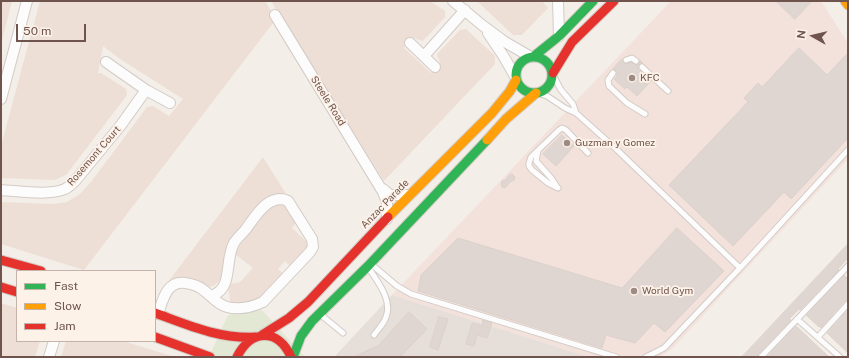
<!DOCTYPE html>
<html>
<head>
<meta charset="utf-8">
<style>
  body { margin:0 }
  #map { position:relative; width:849px; height:358px; overflow:hidden; background:#f4eee8; font-family:"Public Sans",sans-serif }
  canvas { display:block }
  .frame { position:absolute; inset:0; border:2px solid #6e544c; pointer-events:none }
  .legend { position:absolute; left:16px; top:270px; width:140px; height:72px; box-sizing:border-box; background:#fdf2e8; border:1px solid #c4b3aa; margin:0; padding:5px 7px; list-style:none; font-size:12px; color:#6e544c }
  .legend li { display:flex; align-items:center; gap:8px; height:20px }
  .legend b { width:20px; border:1px solid #c4b3aa }
  .north { position:absolute; left:793px; top:16px; width:40px; height:40px; -webkit-text-stroke:3px #fdf2e8; paint-order:stroke; rotate:278deg; font-size:11px; font-weight:700; line-height:16px; text-align:center; color:#6e544c }
  .north::after { content:''; display:block; margin:auto; width:14px; height:18px; background:#6e544c; clip-path:polygon(50% 0,100% 100%,50% 72%,0 100%) }
  .scale { position:absolute; left:16px; top:24px; width:70px; height:18px; box-sizing:border-box; border:2px solid #6e544c; border-top:0; padding-left:5px; font-size:12px; line-height:14px; white-space:nowrap; color:#6e544c; -webkit-text-stroke:3px #fdf2e8; paint-order:stroke }
</style>
</head>
<body>
<div id="map">
<canvas width="849" height="358"></canvas>
<div class="frame"></div>
<ul class="legend">
<li><b style="height:5px;background:#30b455"></b>Fast</li>
<li><b style="height:5px;background:#ff9f0a"></b>Slow</li>
<li><b style="height:5px;background:#e5322d"></b>Jam</li>
</ul>
<div class="north">N</div>
<div class="scale">50 m</div>
</div>
<script>
const context = document.querySelector('canvas').getContext('2d');
context.lineJoin = 'round';
function paint(path, color) { context.fillStyle = color; context.fill(path, 'evenodd'); }
function trace(path, color, width, dash) { context.strokeStyle = color; context.lineWidth = width; context.lineCap = dash ? 'butt' : 'round'; context.setLineDash(dash || []); context.stroke(path); }
function label(font, color, halo, rows, align = 'center') {
  context.font = font + ' "Public Sans",sans-serif'; context.lineWidth = 3.5; context.setLineDash([]); context.textBaseline = 'middle'; context.strokeStyle = halo; context.fillStyle = color; for (const [text, x, y, turn = 0] of rows) {
    context.save(); context.translate(x, y); context.rotate((+turn || 0) * Math.PI / 180); context.textAlign = isNaN(turn) ? turn : align; if (halo) context.strokeText(text, 0, 0); context.fillText(text, 0, 0); context.restore();
  }
}
const residential = new Path2D(`
  M 1,1 L 12,1 L 1,44 Z
  M 40,1 L 265,1 L 276,19 L 84,270 L 1,244 L 1,202 L 52,204 L 67,202 L 80,194 L 91,182 L 147,107 L 153,106 L 169,116 L 183,99 L 120,59 L 103,46 L 98,73 L 101,73 L 126,89 L 127,95 L 70,170 L 66,175 L 55,180 L 1,178 L 1,146 Z
  M 271,1 L 430,1 L 445,11 L 445,17 L 423,41 L 413,38 L 404,48 L 431,73 L 440,63 L 437,54 L 460,30 L 466,29 L 495,56 L 495,64 L 384,181 Z
  M 477,1 L 542,1 L 548,8 L 522,35 L 513,35 Z
  M 263,157 L 288,197 L 279,194 L 272,197 L 257,206 L 234,234 L 228,245 L 225,253 L 223,272 L 220,280 L 215,285 L 210,287 L 202,283 L 170,284 L 168,282 Z
  M 282,203 L 289,208 L 297,221 L 292,228 L 309,244 L 307,252 L 291,267 L 285,261 L 278,269 L 284,274 L 264,295 L 253,304 L 231,305 L 228,287 L 230,284 L 240,282 L 253,268 L 235,254 L 241,243 L 265,212 L 275,206 L 275,205 Z
  M 1,303 L 17,308 L 17,341 L 40,341 L 35,357 L 1,357 Z
  M 66,341 L 123,341 L 175,357 L 61,357 Z`);
const commercial = new Path2D(`
  M 671,1 L 821,1 L 848,43 L 848,159 L 673,348 L 660,357 L 589,357 L 392,295 Z`);
const industrial = new Path2D(`
  M 392,295 L 589,357 L 334,357 Z`);
const green = new Path2D(`
  M 262,310 L 305,357 L 209,357 L 228,315 Z`);
const building = new Path2D(`
  M 776,1 L 812,1 L 795,19 Z
  M 799,48 L 827,75 L 848,53 L 848,138 L 791,199 L 784,192 L 733,246 L 669,185 L 748,102 L 744,98 L 758,83 L 762,87 Z
  M 622,59 L 625,64 L 631,62 L 636,65 L 639,64 L 640,60 L 643,63 L 639,65 L 638,69 L 651,81 L 637,96 L 627,87 L 625,89 L 614,79 L 617,76 L 617,73 L 616,70 L 613,69 Z
  M 562,135 L 574,146 L 556,166 L 543,154 Z
  M 512,174 L 515,177 L 514,180 L 510,182 L 505,188 L 502,187 L 501,185 L 502,181 L 506,180 L 508,176 Z
  M 677,228 L 724,271 L 665,332 L 654,323 L 635,343 L 606,335 L 602,348 L 418,291 L 421,275 L 458,238 L 622,288 Z
  M 848,244 L 848,258 L 838,269 L 839,270 L 800,310 L 799,309 L 789,319 L 791,320 L 758,354 L 757,357 L 742,357 Z
  M 844,275 L 848,279 L 848,300 L 845,301 L 821,328 L 820,326 L 819,327 L 806,315 Z
  M 848,310 L 848,353 L 827,333 Z
  M 409,312 L 427,329 L 400,357 L 354,357 L 379,345 Z
  M 439,317 L 448,319 L 438,350 L 430,347 Z
  M 483,320 L 492,323 L 487,338 L 477,335 L 474,346 L 466,344 L 472,323 L 482,326 Z
  M 796,326 L 829,357 L 767,357 Z`);
const lane = new Path2D(`
  M 626,60 L 632,58 L 636,61
  M 642,67 L 668,91
  M 613,73 L 608,80 L 609,86 L 627,103 L 645,114
  M 553,75 L 561,90 L 573,104 L 576,113
  M 538,93 L 547,96 L 565,108 L 576,113 L 614,147 L 740,268 L 664,348 L 646,357
  M 538,151 L 536,161 L 552,179 L 557,187
  M 558,188 L 548,183 L 532,170 L 529,166 L 529,163 L 531,157 L 559,130 L 562,128 L 566,130 L 588,153
  M 371,264 L 397,286 L 411,294 L 616,357
  M 368,267 C 377,281 393,300 386,317 C 384,324 378,329 374,335
  M 740,268 L 848,150
  M 321,315 L 343,333
  M 797,319 L 840,357
  M 818,337 L 848,304
  M 761,357 L 848,266`);
const street = new Path2D(`
  M 453,1 L 482,25 L 505,42 L 531,57
  M 558,1 L 559,36
  M 275,15 L 383,192 L 387,202 L 387,219
  M 488,33 L 504,57 L 516,78
  M 410,43 L 435,67
  M 424,56 L 465,10
  M 106,62 L 146,90 L 170,103
  M 1,99 L 27,1
  M 383,189 L 390,195 L 409,195
  M 1,190 C 19,191 48,196 65,189 C 69,187 72,184 75,181 L 121,125 L 146,90
  M 158,314 C 163,300 166,281 185,283 C 192,284 197,285 202,289 C 211,295 216,304 227,307 C 238,310 252,307 263,302 L 310,252 L 313,247 L 312,239 L 288,201 C 269,192 255,217 246,229 C 242,234 237,238 234,243 C 224,261 234,289 211,296
  M 49,357 L 54,341`);
const fast = new Path2D(`
  M516 75a18 18 0 1 1 36 0a18 18 0 1 1-36 0Z
  M 533,57 L 559,36 L 593,1
  M 293,357 L 301,336 L 312,321 L 368,266 L 487,140`);
const slow = new Path2D(`
  M 845,1 L 848,5
  M 487,140 L 506,119 L 536,93
  M 388,217 L 492,113 L 510,91 L 516,80`);
const jam = new Path2D(`
  M 553,73 L 572,42 L 614,1
  M 1,260 L 41,271
  M 1,287 L 17,292
  M 155,313 C 188,325 219,339 255,337
  M 262,335 L 289,318 L 308,302 L 388,217
  M 155,337 L 210,357
  M 237,357 C 251,329 278,328 291,357`);
const markers = [
  [632,78,4,"#9d8a83"],
  [567,143,4,"#9d8a83"],
  [634,291,4,"#9d8a83"]
];
const poiNames = [
  ["KFC",640,78],
  ["Guzman y Gomez",575,143],
  ["World Gym",642,291]
];
const streetNames = [
  ["Steele Road",328,101,58],
  ["Rosemont Court",94,156,-49],
  ["Anzac Parade",385,204,-46]
];
paint(residential, '#eddfd6');
paint(commercial, '#f3e2dc');
paint(industrial, '#e6ded9');
paint(green, '#e3e8d4');
paint(building, '#e0d6d1');
trace(building, '#dcd1cb', 1);
trace(lane, '#d3cbc6', 7);
trace(street, '#d3cbc6', 12);
trace(fast, '#d2cac4', 11);
trace(slow, '#d2cac4', 11);
trace(jam, '#d2cac4', 11);
trace(lane, '#fdfcfc', 5);
trace(street, '#fdfcfc', 10);
trace(fast, '#30b455', 9);
trace(slow, '#ff9f0a', 9);
trace(jam, '#e5322d', 9);
for (const [x, y, r, color] of markers) { const dot = new Path2D(); dot.arc(x, y, r, 0, 2 * Math.PI); context.fillStyle = color; context.fill(dot); trace(dot, '#fdf2e8', 1.5); }
label('10px', '#6e544c', '#fdf2e8', poiNames, 'left');
label('10px', '#6e544c', '#fdf2e8', streetNames);
</script>
</body>
</html>
